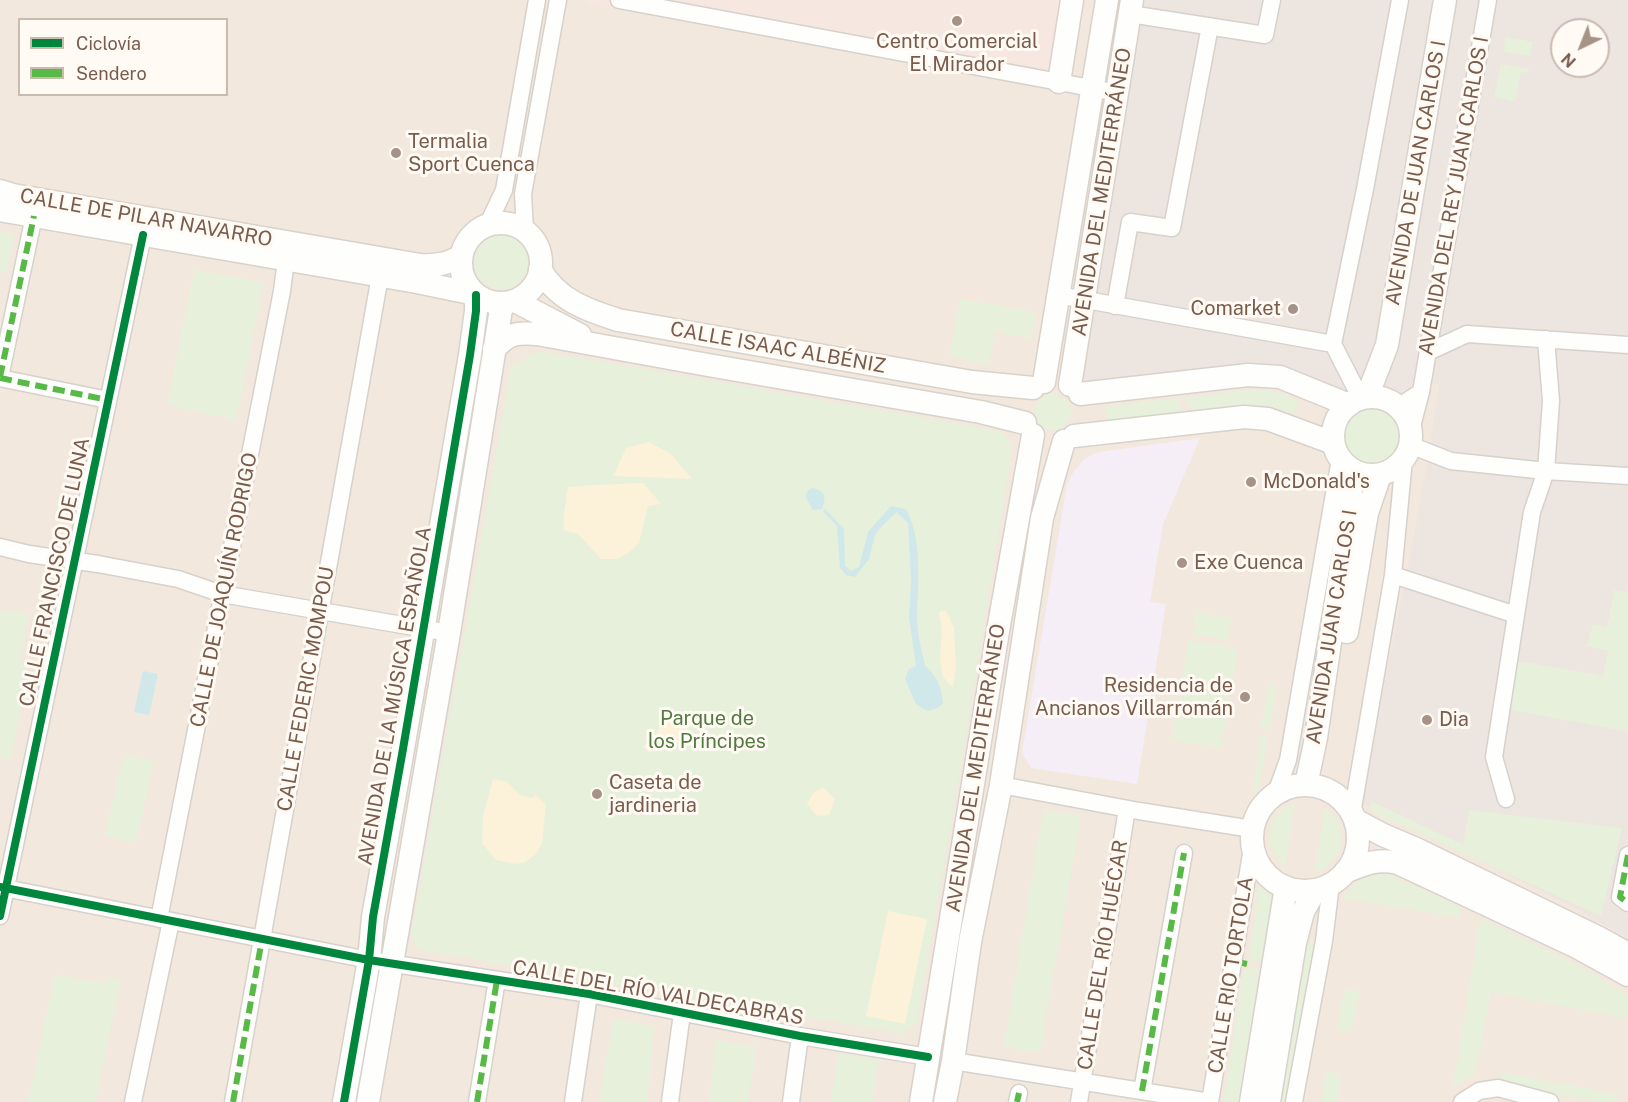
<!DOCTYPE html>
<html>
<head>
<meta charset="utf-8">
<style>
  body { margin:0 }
  #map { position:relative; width:1628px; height:1102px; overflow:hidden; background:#f9f5f0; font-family:"Public Sans",sans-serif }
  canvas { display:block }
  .legend { position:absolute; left:18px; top:18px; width:210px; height:78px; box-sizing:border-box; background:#fffaf3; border:2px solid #cabbb1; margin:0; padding:8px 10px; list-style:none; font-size:18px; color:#7a5c4d }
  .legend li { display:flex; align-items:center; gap:12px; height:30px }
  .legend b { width:30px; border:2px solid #cabbb1 }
  .north { position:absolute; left:1550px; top:18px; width:60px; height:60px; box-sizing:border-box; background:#fffaf3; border:2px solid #cabbb1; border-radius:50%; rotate:223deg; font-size:16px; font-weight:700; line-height:24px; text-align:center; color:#7a5c4d }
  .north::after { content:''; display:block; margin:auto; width:21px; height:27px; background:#a69286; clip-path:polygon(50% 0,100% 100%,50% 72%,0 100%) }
</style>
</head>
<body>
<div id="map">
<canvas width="1628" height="1102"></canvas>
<ul class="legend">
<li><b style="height:8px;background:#00873e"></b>Ciclovía</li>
<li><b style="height:8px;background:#58b947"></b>Sendero</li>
</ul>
<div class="north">N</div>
</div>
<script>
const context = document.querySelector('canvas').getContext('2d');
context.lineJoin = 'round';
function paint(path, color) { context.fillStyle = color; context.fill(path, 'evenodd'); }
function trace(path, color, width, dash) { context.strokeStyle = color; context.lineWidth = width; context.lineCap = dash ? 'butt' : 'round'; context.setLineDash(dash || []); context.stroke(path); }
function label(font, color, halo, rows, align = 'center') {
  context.font = font + ' "Public Sans",sans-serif'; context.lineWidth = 6; context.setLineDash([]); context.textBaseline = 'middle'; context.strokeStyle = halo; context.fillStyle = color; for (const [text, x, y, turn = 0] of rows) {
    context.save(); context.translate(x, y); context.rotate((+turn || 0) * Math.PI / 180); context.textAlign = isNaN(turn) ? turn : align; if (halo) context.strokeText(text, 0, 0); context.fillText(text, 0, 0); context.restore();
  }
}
const residential = new Path2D(`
  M 0,0 L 1628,0 L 1628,1102 L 0,1102 ZM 20,20 L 226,20 L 226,94 L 20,94 ZM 1562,30 L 1598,30 L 1598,66 L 1562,66 Z`);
const commercial = new Path2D(`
  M 587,0 L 1072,0 L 1059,82 L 992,70 L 586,4 Z`);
const industrial = new Path2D(`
  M 1132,0 L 1628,0 L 1628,939 L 1579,910 L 1361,802 L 1418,517 L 1440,383 L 1361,399 L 1287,380 L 1080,394 ZM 1562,30 L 1598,30 L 1598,66 L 1562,66 Z`);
const education = new Path2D(`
  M 1200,438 L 1163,524 L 1150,602 L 1166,604 L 1137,784 L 1031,768 L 1022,753 L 1067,484 L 1074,471 L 1084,459 L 1099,452 Z`);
const green = new Path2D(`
  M 1505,37 L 1533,42 L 1530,56 L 1504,52 Z
  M 1501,64 L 1529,69 L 1528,73 L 1521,72 L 1515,102 L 1494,97 Z
  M 0,232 L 15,235 L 6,273 L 0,271 Z
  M474 262a27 27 0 1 1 54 0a27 27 0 1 1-54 0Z
  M 194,270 L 264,282 L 236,420 L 167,405 Z
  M 960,299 L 1035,312 L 1031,339 L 995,331 L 989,365 L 949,356 Z
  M 538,351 L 1000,431 L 1011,442 L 1011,455 L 960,772 L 917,1022 L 904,1033 L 678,996 L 419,949 L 411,937 L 511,368 Z
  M 1253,389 C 1274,389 1281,393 1299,401 L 1293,416 L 1273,408 L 1261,405 L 1194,413 L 1185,398 Z
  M1035 412a18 18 0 1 1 36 0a18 18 0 1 1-36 0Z
  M 1177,398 L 1187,414 L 1107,423 L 1106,409 L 1107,406 Z
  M1342 435a30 30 0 1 1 60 0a30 30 0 1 1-60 0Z
  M 1614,590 L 1628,592 L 1628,732 L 1507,709 L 1518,662 L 1532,663 L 1603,676 L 1608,651 L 1587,646 L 1593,624 L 1607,627 Z
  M 0,610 L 28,613 L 20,663 L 28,666 L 11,760 L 0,757 Z
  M 1195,612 L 1232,619 L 1227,640 L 1193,634 Z
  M 1188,640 L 1238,649 L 1221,748 L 1172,740 Z
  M 1269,683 L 1276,684 L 1270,730 L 1260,728 Z
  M 1261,735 L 1267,737 L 1260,787 L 1252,795 Z
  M 127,755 L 154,761 L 136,842 L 105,836 L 122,760 Z
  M 1371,801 L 1463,845 L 1469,810 L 1622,828 L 1601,916 L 1371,811 Z
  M 1295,803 L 1285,867 C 1269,854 1264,830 1278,813 C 1282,809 1289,806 1295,803 Z
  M 1325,808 L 1337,819 L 1342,837 L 1339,852 L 1327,867 L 1315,872 Z
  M 1043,811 L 1081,815 L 1040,1052 L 1004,1047 Z
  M 1386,874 L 1460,906 L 1459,917 L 1341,898 L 1364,876 Z
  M 1260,879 L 1269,887 L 1277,900 L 1269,963 L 1249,960 Z
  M 1480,919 L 1573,963 L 1628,995 L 1628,1018 L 1491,992 L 1475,1075 L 1453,1087 Z
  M 1302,941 L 1315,943 L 1290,1102 L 1277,1102 Z
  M 1259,968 L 1239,1102 L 1224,1102 L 1243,970 Z
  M 55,974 L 105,984 L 106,977 L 121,980 L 95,1102 L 28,1102 Z
  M 1345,989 L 1360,992 L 1351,1033 L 1336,1030 Z
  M 613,1019 L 655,1026 L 647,1102 L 599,1102 Z
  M 715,1040 L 756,1047 L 748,1102 L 709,1102 Z
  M 838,1053 L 879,1060 L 872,1102 L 831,1102 Z
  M 1327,1071 L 1342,1075 L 1337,1102 L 1321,1102 Z
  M 1501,1073 L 1618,1094 L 1616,1102 L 1598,1102 L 1500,1084 Z`);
const sand = new Path2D(`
  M 649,442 L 671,454 L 692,479 L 613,476 L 626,448 Z
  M 644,483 L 661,504 L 648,506 L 639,543 L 631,551 L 617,559 L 601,559 L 578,534 L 563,530 L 564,514 L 568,487 L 593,485 Z
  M 946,610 L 954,628 L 956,667 L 953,688 L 943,677 L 940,659 L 942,630 L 939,612 Z
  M 676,715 L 690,721 L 684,740 L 667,748 L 649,753 L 643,746 L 656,735 L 665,716 Z
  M 493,779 L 507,782 L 520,795 L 532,798 L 536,795 L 546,805 L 542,844 L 535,855 L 525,862 L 516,864 L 496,860 L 482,843 L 483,816 Z
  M 823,787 L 835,799 L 829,815 L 817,816 L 807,804 L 813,793 Z
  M 888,911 L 927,919 L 905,1024 L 866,1016 Z`);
const water = new Path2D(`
  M 811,488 C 825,489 827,498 822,509 L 813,510 L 805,496 L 807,492 Z
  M 891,506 L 906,509 C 919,533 919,564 918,592 C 918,598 917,604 917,610 C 916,629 921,648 925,666 C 938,677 941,687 943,703 L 938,708 L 927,711 L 916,704 L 905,679 L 909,669 L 916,666 L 909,617 L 911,582 L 908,523 L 897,512 L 883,525 L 875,535 L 869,559 L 855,577 L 846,575 L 840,568 L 837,526 L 823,511 L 824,508 L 844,529 L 845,566 L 851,571 L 859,567 L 868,532 Z
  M 143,671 L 158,674 L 149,715 L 134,712 Z`);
const street = new Path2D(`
  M 619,0 L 1118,93
  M 1130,14 L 1265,35 L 1272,0
  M 487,226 L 504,190 L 537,0
  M 525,231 L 523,194 L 558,0
  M 1058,295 L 1333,344 L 1361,399
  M 1115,306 L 1130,222 L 1172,228 L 1210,26
  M 1333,344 L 1365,189 L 1400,0
  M 1428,352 L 1467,334 L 1628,345
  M 0,377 L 34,216
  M 0,378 L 108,400
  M 1398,407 L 1421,392
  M 1411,430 L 1421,392 L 1488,0
  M 1410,445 L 1451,461 L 1546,471 L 1628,476
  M 0,547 L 29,554 L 98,564 L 178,579 L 222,594 L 449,633
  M 1393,575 L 1516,615
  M 1001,785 L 1139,811 L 1252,829
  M 1276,793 L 1288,760 L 1340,459
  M 1506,799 L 1494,757 L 1532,512 L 1546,471 L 1551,401 L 1546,339
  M 1352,814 L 1393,575 L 1404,459
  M 1628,855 L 1620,897 L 1628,903
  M 0,887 L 369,960 L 589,994 L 800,1036 L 928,1057
  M 0,916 L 143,235
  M 159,919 L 282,291 L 286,260
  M 953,1061 L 1210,1102
  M 1142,1091 L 1184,853
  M 133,1102 L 171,921
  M 233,1102 L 380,276
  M 477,1102 L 497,980
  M 573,1102 L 589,994
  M 670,1102 L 682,1013
  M 791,1102 L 800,1036
  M 1017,1102 L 1019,1093
  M 1079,1102 L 1127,809
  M 1210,1102 L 1252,848
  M 1294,1102 L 1324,941 L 1331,884
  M 1462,1102 L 1479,1091 L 1498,1088 L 1550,1102`);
const secondary = new Path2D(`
  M 1059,82 L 1072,0
  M 0,191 L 13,195 L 420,265 C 436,266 447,264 461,256
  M 0,210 L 417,282 L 475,294
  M461 263a40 40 0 1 1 80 0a40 40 0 1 1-80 0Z
  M 540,269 C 557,300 587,310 618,320 L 972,382 L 1033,388
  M 515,301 L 580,335
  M 494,349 C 508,334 516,332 537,334 L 708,365 L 981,412 L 1025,423
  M 1044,382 L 1107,0
  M 1070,385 L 1132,0
  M 1080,394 L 1248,375 L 1280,377 L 1349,405
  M1333 436a39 39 0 1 1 78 0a39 39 0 1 1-78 0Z
  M 1367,397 L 1387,345 L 1445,0
  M 1074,436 L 1244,417 L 1268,419 L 1333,443
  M 1347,632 L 1367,513 L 1380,475
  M1252 838a53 53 0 1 1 106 0a53 53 0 1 1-106 0Z
  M 1306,785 L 1316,738 L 1351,499 L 1350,469
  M 1355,820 L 1383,835 L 1416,849 L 1599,938 L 1628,954
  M 1345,872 C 1364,864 1378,858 1398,863 L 1577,947 L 1628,975
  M 344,1102 L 369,960 L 373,917 L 403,749 L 470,355 L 476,311 L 476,295
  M 368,1102 L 449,633 L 502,303
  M 921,1102 L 999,625 L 1033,435
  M 945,1102 L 953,1061 L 970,942 L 1001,785 L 1042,518 L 1064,441
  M 1251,1102 L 1286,887
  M 1269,1102 L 1295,943 L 1303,912 L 1315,890`);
const quiet = new Path2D(`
  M 0,377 L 34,216
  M 0,378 L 108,400
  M 1628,855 L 1620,897 L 1628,903
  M 1223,959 L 1247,964
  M 1142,1091 L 1184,853
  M 233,1102 L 262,939
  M 477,1102 L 497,980
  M 1017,1102 L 1019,1093`);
const cycleway = new Path2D(`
  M 0,887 L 369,960 L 589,994 L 800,1036 L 928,1057
  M 0,916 L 143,235
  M 344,1102 L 369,960 L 373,917 L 403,749 L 470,355 L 476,311 L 476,295`);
const markers = [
  [957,21,6,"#a69286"],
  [396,153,6,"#a69286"],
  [1293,309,6,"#a69286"],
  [1251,482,6,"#a69286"],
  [1182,563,6,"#a69286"],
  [1245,697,6,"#a69286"],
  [1427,720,6,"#a69286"],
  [597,794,6,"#a69286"]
];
const poiNames = [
  ["Centro Comercial",957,42,"center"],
  ["El Mirador",957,65,"center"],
  ["Termalia",408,142],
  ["Sport Cuenca",408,165],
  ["Comarket",1281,309,"right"],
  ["McDonald's",1263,482],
  ["Exe Cuenca",1194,563],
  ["Residencia de",1233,686,"right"],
  ["Ancianos Villarromán",1233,709,"right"],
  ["Dia",1439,720],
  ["Caseta de",609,783],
  ["jardineria",609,806]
];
const streetNames = [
  ["AVENIDA DE JUAN CARLOS I",1416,173,-80],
  ["AVENIDA DEL MEDITERRÁNEO",1102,192,-81],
  ["AVENIDA DEL REY JUAN CARLOS I",1454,196,-80],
  ["CALLE DE PILAR NAVARRO",146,218,10],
  ["CALLE ISAAC ALBÉNIZ",778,348,10],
  ["CALLE FRANCISCO DE LUNA",55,572,-78],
  ["CALLE DE JOAQUÍN RODRIGO",224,590,-79],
  ["AVENIDA JUAN CARLOS I",1332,627,-81],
  ["CALLE FEDERIC MOMPOU",306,689,-80],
  ["AVENIDA DE LA MÚSICA ESPAÑOLA",395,696,-80],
  ["AVENIDA DEL MEDITERRÁNEO",976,768,-81],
  ["CALLE DEL RÍO HUÉCAR",1103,955,-81],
  ["CALLE RIO TORTOLA",1231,975,-81],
  ["CALLE DEL RÍO VALDECABRAS",658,993,10]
];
const parkNames = [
  ["Parque de",707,719],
  ["los Príncipes",707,742]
];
paint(residential, '#f2e8de');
paint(commercial, '#f6e8e1');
paint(industrial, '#ede5e0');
paint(education, '#f6eef6');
paint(green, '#e7f0db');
paint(sand, '#fbf2d9');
paint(water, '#d0e8ea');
trace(street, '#d7d1cb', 19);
trace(secondary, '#d9d2cb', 25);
trace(street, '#fefefd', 16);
trace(secondary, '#fefefd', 22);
trace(quiet, '#58b947', 6, [12, 6]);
trace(cycleway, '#00873e', 8);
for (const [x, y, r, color] of markers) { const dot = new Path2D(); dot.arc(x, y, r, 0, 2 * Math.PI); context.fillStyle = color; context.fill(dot); trace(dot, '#fffaf3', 2); }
label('20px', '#7a5c4d', '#fffaf3', poiNames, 'left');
label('20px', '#7a5c4d', '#fffaf3', streetNames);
label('20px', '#537a41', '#fffaf3', parkNames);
</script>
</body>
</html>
